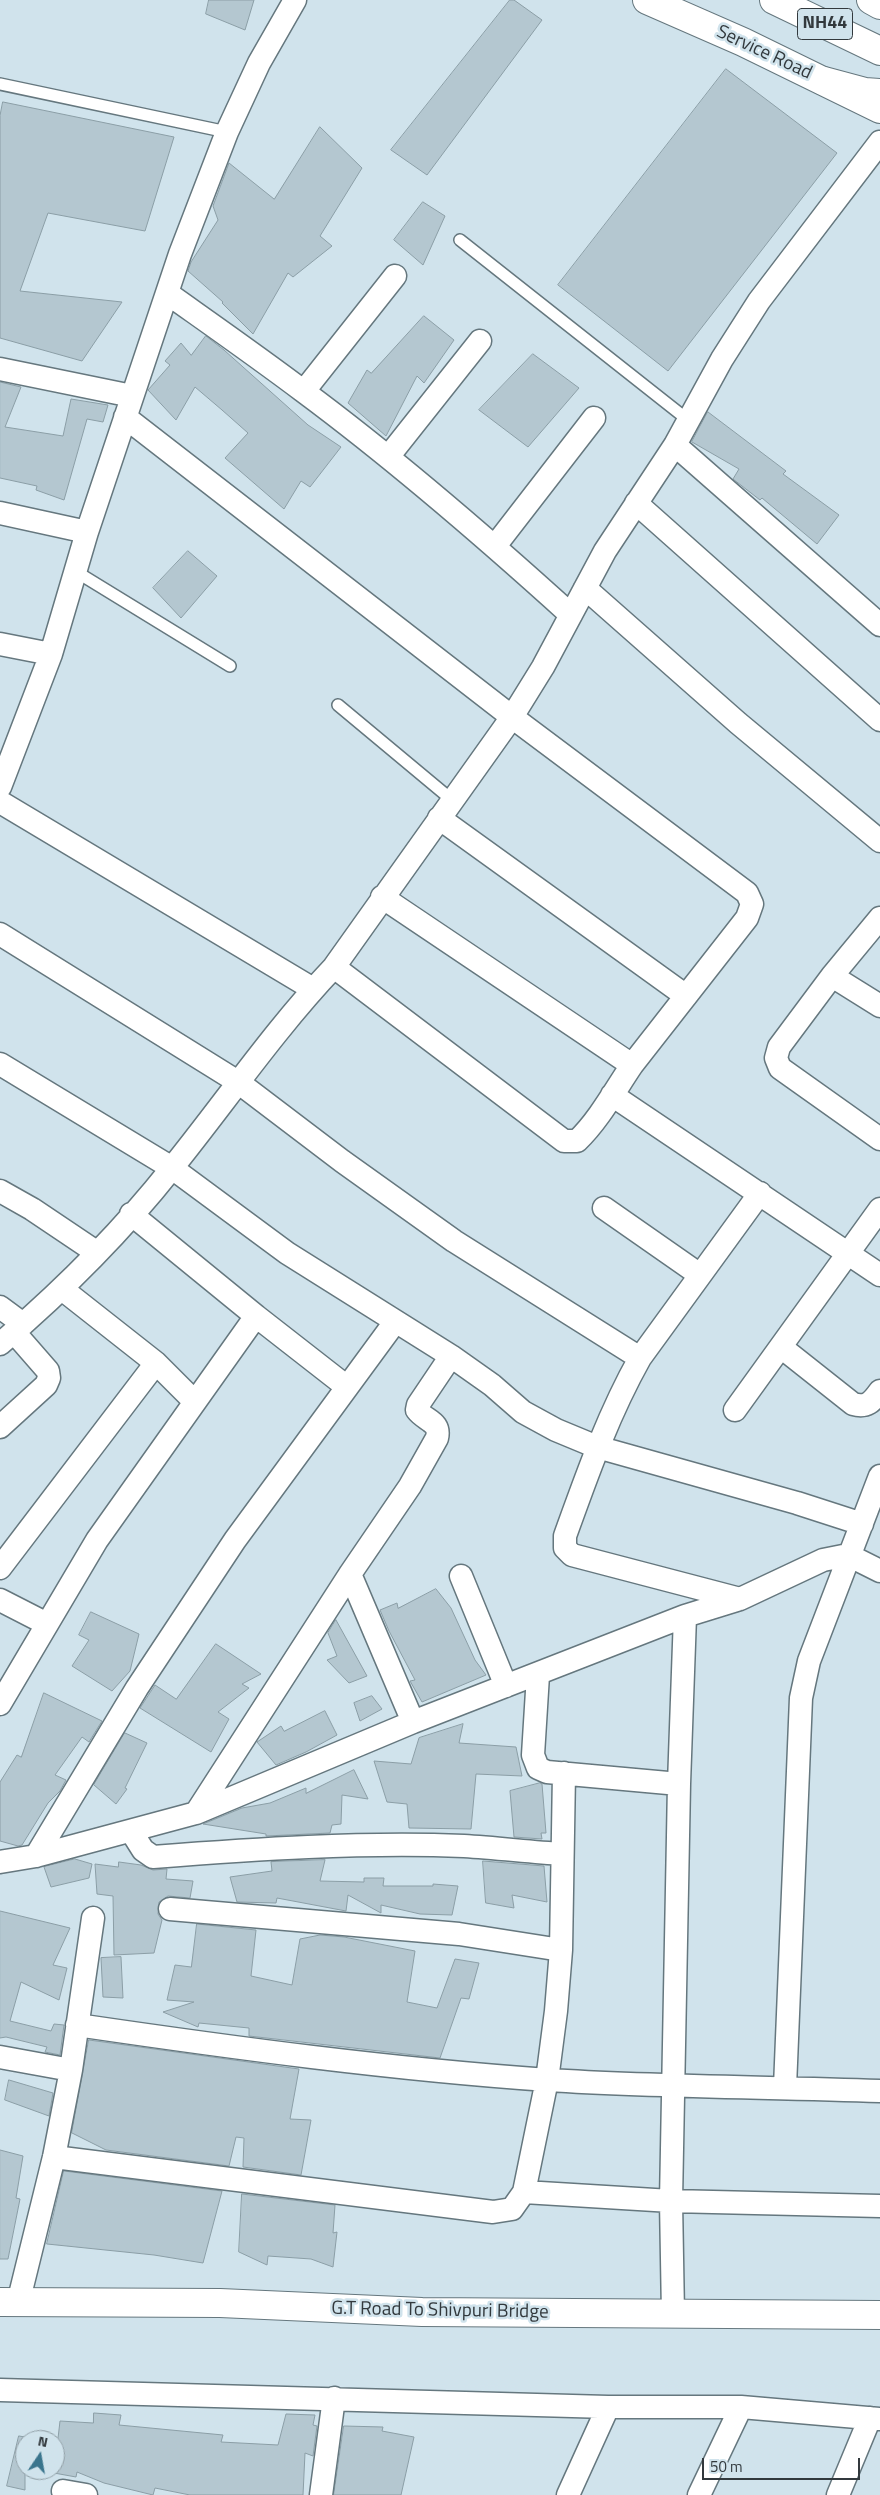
<!DOCTYPE html>
<html>
<head>
<meta charset="utf-8">
<style>
  body { margin:0 }
  #map { position:relative; width:880px; height:2495px; overflow:hidden; background:#d0e3ec; font-family:"Titillium Web",sans-serif }
  canvas { display:block }
  .north { position:absolute; left:15px; top:2430px; width:50px; height:50px; box-sizing:border-box; background:#d0e3ec; border:1px solid #919fa6; border-radius:50%; rotate:12deg; font-size:14px; font-weight:700; line-height:20px; text-align:center; color:#32393d }
  .north::after { content:''; display:block; margin:auto; width:18px; height:22px; background:#3a758d; clip-path:polygon(50% 0,100% 100%,50% 72%,0 100%) }
  .scale { position:absolute; left:702px; top:2458px; width:158px; height:22px; box-sizing:border-box; border:2px solid #32393d; border-top:0; padding-left:6px; font-size:15px; line-height:18px; white-space:nowrap; color:#32393d; -webkit-text-stroke:4px #d0e3ec; paint-order:stroke }
</style>
</head>
<body>
<div id="map">
<canvas width="880" height="2495"></canvas>
<div class="north">N</div>
<div class="scale">50 m</div>
</div>
<script>
const context = document.querySelector('canvas').getContext('2d');
context.lineJoin = 'round';
function paint(path, color) { context.fillStyle = color; context.fill(path, 'evenodd'); }
function trace(path, color, width, dash) { context.strokeStyle = color; context.lineWidth = width; context.lineCap = dash ? 'butt' : 'round'; context.setLineDash(dash || []); context.stroke(path); }
function label(font, color, halo, rows, align = 'center') {
  context.font = font + ' "Titillium Web",sans-serif'; context.lineWidth = 5; context.setLineDash([]); context.textBaseline = 'middle'; context.strokeStyle = halo; context.fillStyle = color; for (const [text, x, y, turn = 0] of rows) {
    context.save(); context.translate(x, y); context.rotate((+turn || 0) * Math.PI / 180); context.textAlign = isNaN(turn) ? turn : align; if (halo) context.strokeText(text, 0, 0); context.fillText(text, 0, 0); context.restore();
  }
}
const building = new Path2D(`
  M 209,0 L 254,0 L 245,30 L 206,14 Z
  M 510,0 L 514,0 L 542,20 L 427,175 L 391,150 Z
  M 726,69 L 837,153 L 668,371 L 558,285 Z
  M 3,102 L 174,137 L 145,231 L 48,213 L 20,291 L 122,302 L 82,361 L 0,338 L 0,116 Z
  M 320,127 L 362,168 L 320,236 L 332,246 L 293,277 L 288,273 L 253,334 L 222,303 L 223,302 L 188,271 L 191,262 L 218,220 L 213,206 L 229,163 L 274,199 Z
  M 423,202 L 445,216 L 423,265 L 394,240 Z
  M 424,316 L 454,340 L 424,383 L 417,376 L 386,436 L 348,403 L 367,370 L 371,373 Z
  M 206,336 L 224,350 L 308,425 L 341,447 L 310,487 L 301,481 L 284,509 L 225,458 L 248,433 L 222,410 L 195,387 L 176,420 L 148,390 L 170,365 L 165,361 L 181,343 L 191,355 Z
  M 533,354 L 579,388 L 528,447 L 479,410 Z
  M 0,382 L 21,387 L 5,427 L 63,436 L 71,399 L 108,405 L 103,422 L 87,419 L 64,500 L 36,490 L 37,486 L 0,478 Z
  M 708,412 L 786,471 L 783,474 L 839,515 L 817,544 L 762,498 L 760,500 L 733,479 L 739,469 L 692,442 Z
  M 188,551 L 217,576 L 181,618 L 153,588 Z
  M 436,1589 L 451,1608 L 475,1660 L 486,1675 L 422,1702 L 410,1681 L 415,1680 L 389,1631 L 380,1610 L 397,1603 L 398,1608 Z
  M 91,1612 L 139,1634 L 130,1671 L 112,1691 L 72,1666 L 89,1640 L 79,1635 Z
  M 336,1620 L 367,1676 L 349,1683 L 327,1660 L 337,1656 L 328,1633 Z
  M 216,1644 L 261,1674 L 242,1684 L 249,1688 L 218,1712 L 229,1719 L 211,1752 L 140,1708 L 155,1685 L 176,1699 Z
  M 44,1693 L 102,1721 L 89,1742 L 82,1737 L 55,1775 L 66,1780 L 60,1791 L 48,1803 L 22,1845 L 18,1846 L 0,1841 L 0,1782 L 17,1755 L 21,1757 Z
  M 372,1696 L 382,1709 L 360,1721 L 354,1703 Z
  M 325,1711 L 337,1735 L 306,1752 L 276,1765 L 257,1742 L 281,1726 L 284,1731 Z
  M 463,1724 L 459,1743 L 516,1747 L 522,1776 L 476,1774 L 471,1829 L 409,1828 L 407,1804 L 387,1802 L 374,1761 L 411,1764 L 419,1738 Z
  M 125,1733 L 147,1743 L 125,1788 L 127,1789 L 116,1804 L 94,1785 Z
  M 354,1770 L 368,1799 L 342,1795 L 341,1824 L 332,1825 L 330,1833 L 266,1836 L 266,1834 L 203,1824 L 242,1808 L 270,1803 L 306,1788 L 306,1793 Z
  M 540,1783 L 542,1784 L 546,1833 L 541,1833 L 542,1839 L 514,1837 L 510,1791 Z
  M 75,1859 L 92,1864 L 89,1878 L 51,1887 L 44,1867 Z
  M 325,1860 L 320,1881 L 364,1882 L 364,1878 L 384,1878 L 383,1886 L 433,1886 L 433,1884 L 458,1886 L 452,1915 L 420,1914 L 381,1905 L 381,1913 L 348,1895 L 346,1911 L 277,1898 L 276,1903 L 237,1902 L 230,1877 L 272,1871 L 271,1862 Z
  M 483,1861 L 544,1866 L 547,1902 L 512,1895 L 514,1908 L 486,1903 Z
  M 119,1862 L 141,1865 L 153,1870 L 167,1869 L 166,1879 L 193,1881 L 190,1898 L 168,1896 L 159,1902 L 158,1914 L 162,1920 L 154,1953 L 114,1955 L 113,1896 L 97,1894 L 95,1864 L 118,1867 Z
  M 0,1911 L 70,1928 L 53,1965 L 67,1968 L 59,2000 L 21,1982 L 10,2021 L 51,2031 L 54,2024 L 64,2025 L 60,2055 L 45,2052 L 47,2047 L 6,2037 L 0,2038 Z
  M 197,1924 L 256,1930 L 251,1976 L 292,1985 L 300,1939 L 320,1935 L 344,1937 L 415,1951 L 407,2002 L 437,2008 L 455,1959 L 479,1963 L 469,1999 L 461,1998 L 440,2058 L 249,2036 L 249,2028 L 199,2023 L 198,2027 L 163,2012 L 194,2002 L 167,2000 L 175,1965 L 191,1967 Z
  M 121,1957 L 123,1998 L 103,1997 L 101,1958 Z
  M 89,2040 L 299,2069 L 290,2119 L 311,2120 L 301,2175 L 243,2167 L 244,2138 L 236,2137 L 229,2166 L 106,2150 L 72,2133 Z
  M 9,2080 L 53,2093 L 49,2116 L 5,2100 Z
  M 0,2150 L 23,2156 L 16,2198 L 20,2199 L 8,2259 L 0,2259 Z
  M 64,2171 L 222,2191 L 203,2263 L 154,2255 L 47,2244 Z
  M 242,2194 L 335,2205 L 333,2233 L 337,2232 L 333,2267 L 311,2259 L 268,2256 L 267,2265 L 239,2252 Z
  M 94,2413 L 121,2415 L 119,2425 L 223,2435 L 221,2442 L 278,2445 L 286,2414 L 315,2415 L 313,2425 L 317,2426 L 313,2456 L 305,2453 L 303,2495 L 190,2495 L 155,2488 L 153,2495 L 104,2483 L 77,2472 L 76,2477 L 54,2473 L 60,2421 L 93,2423 Z
  M 344,2426 L 383,2427 L 382,2431 L 414,2437 L 401,2495 L 334,2495 Z
  M 19,2436 L 25,2437 L 25,2490 L 7,2486 Z`);
const service = new Path2D(`
  M 0,84 L 227,132
  M 460,240 L 688,420
  M 75,571 L 230,666
  M 338,705 L 452,800`);
const minor = new Path2D(`
  M 167,293 C 212,325 258,357 303,391 C 396,460 485,537 571,615
  M 0,369 L 132,396
  M 304,391 L 395,276
  M 125,417 L 512,717 L 747,893 L 752,904 L 747,918 L 632,1065
  M 675,445 L 880,625
  M 388,457 L 480,341
  M 636,503 L 880,720
  M 0,513 L 87,532
  M 495,546 L 594,418
  M 585,588 L 738,723 L 880,841
  M 0,644 L 51,654
  M 0,787 L 51,654 L 87,532 L 180,254 L 227,132 L 259,63 L 295,0
  M 0,802 L 313,989
  M 439,818 L 686,996
  M 880,918 L 832,976 L 779,1047 L 776,1058 L 780,1068 L 880,1139
  M 0,934 L 238,1082 L 342,1161 L 454,1241 L 640,1358 C 608,1415 587,1475 565,1536 L 565,1548 L 572,1555 L 740,1599
  M 334,967 L 564,1141 L 577,1141 C 599,1120 615,1090 632,1065 L 382,897
  M 832,976 L 880,1006
  M 0,1064 L 172,1168 L 287,1253 L 451,1356 L 492,1385 L 523,1412 L 556,1430 L 597,1447 L 797,1503 L 862,1524
  M 612,1095 L 880,1275
  M 0,1191 L 32,1209 L 96,1252
  M 604,1208 L 700,1275
  M 62,1289 L 156,1363 L 194,1401
  M 0,1307 L 23,1324
  M 256,1316 L 347,1387
  M 0,1344 C 61,1292 122,1231 172,1168 C 226,1101 275,1029 334,967 L 512,717 L 543,667 L 605,551 L 675,445 L 722,359 L 759,301 L 880,142
  M 781,1347 L 853,1404 C 867,1408 872,1402 880,1391
  M 640,1358 L 760,1193
  M 735,1410 L 880,1209
  M 0,1427 L 46,1385 L 49,1378 L 48,1371 L 14,1332
  M 0,1568 L 156,1363
  M 350,1574 L 413,1722
  M 461,1576 L 506,1686
  M 0,1600 L 47,1624
  M 538,1675 L 533,1755 L 538,1768 L 547,1772 L 679,1784
  M 0,1704 L 97,1540 L 256,1316 L 131,1214
  M 196,1813 L 350,1574 L 410,1486 L 437,1438 C 441,1421 425,1421 417,1410 L 418,1405 L 451,1356
  M 131,1831 L 143,1850 L 153,1857 C 256,1849 360,1842 464,1846 C 497,1848 530,1852 562,1854
  M 36,1856 L 137,1688 L 235,1540 L 395,1322
  M 0,1862 L 36,1856 L 196,1813 L 413,1722 L 685,1616 L 740,1599 L 823,1560 L 848,1555 L 880,1571
  M 170,1909 L 459,1934 L 561,1950
  M 77,2025 C 234,2048 390,2069 548,2080 C 659,2087 769,2087 880,2091
  M 0,2057 L 71,2070
  M 785,2087 L 801,1698 L 809,1661 L 880,1476
  M 54,2157 L 493,2212 L 512,2209 L 524,2192 L 547,2080 L 556,2011 L 561,1950 L 564,1773
  M 524,2192 L 671,2201 L 880,2206
  M 18,2303 L 54,2157 L 71,2070 L 93,1918
  M 673,2315 L 671,2201 L 679,1784 L 685,1616
  M 0,2390 L 608,2407 L 741,2407 L 880,2419
  M 63,2491 L 86,2495
  M 321,2495 L 334,2398
  M 568,2495 L 608,2407
  M 699,2495 L 741,2407
  M 838,2495 L 870,2418`);
const tertiary = new Path2D(`
  M 647,0 L 743,42 L 880,109
  M 0,2302 L 220,2303 L 422,2312 L 880,2315`);
const trunk = new Path2D(`
  M 774,0 L 880,51
  M 871,0 L 880,5
  M 824,81 L 865,92 L 880,93`);
const shields = [
  [825,24,55]
];
const shieldNames = [
  ["NH44",825,24]
];
const streetNames = [
  ["Service Road",764,53,25],
  ["G.T Road To Shivpuri Bridge",440,2311,1]
];
paint(building, '#b4c7d0');
trace(building, '#8b9ea6', 1);
trace(service, '#65777e', 14);
trace(minor, '#65777e', 25);
trace(tertiary, '#65777e', 30);
trace(trunk, '#65777e', 30);
trace(service, '#fff', 11);
trace(minor, '#fff', 22);
trace(tertiary, '#fff', 28);
trace(trunk, '#fff', 28);
for (const [x, y, w] of shields) { const box = new Path2D(); box.roundRect(x - w / 2, y - 15.5, w, 31, 4); context.fillStyle = '#d0e3ec'; context.fill(box); trace(box, '#32393d', 1); }
label('bold 18px', '#32393d', null, shieldNames);
label('19px', '#32393d', '#d0e3ec', streetNames);
</script>
</body>
</html>
